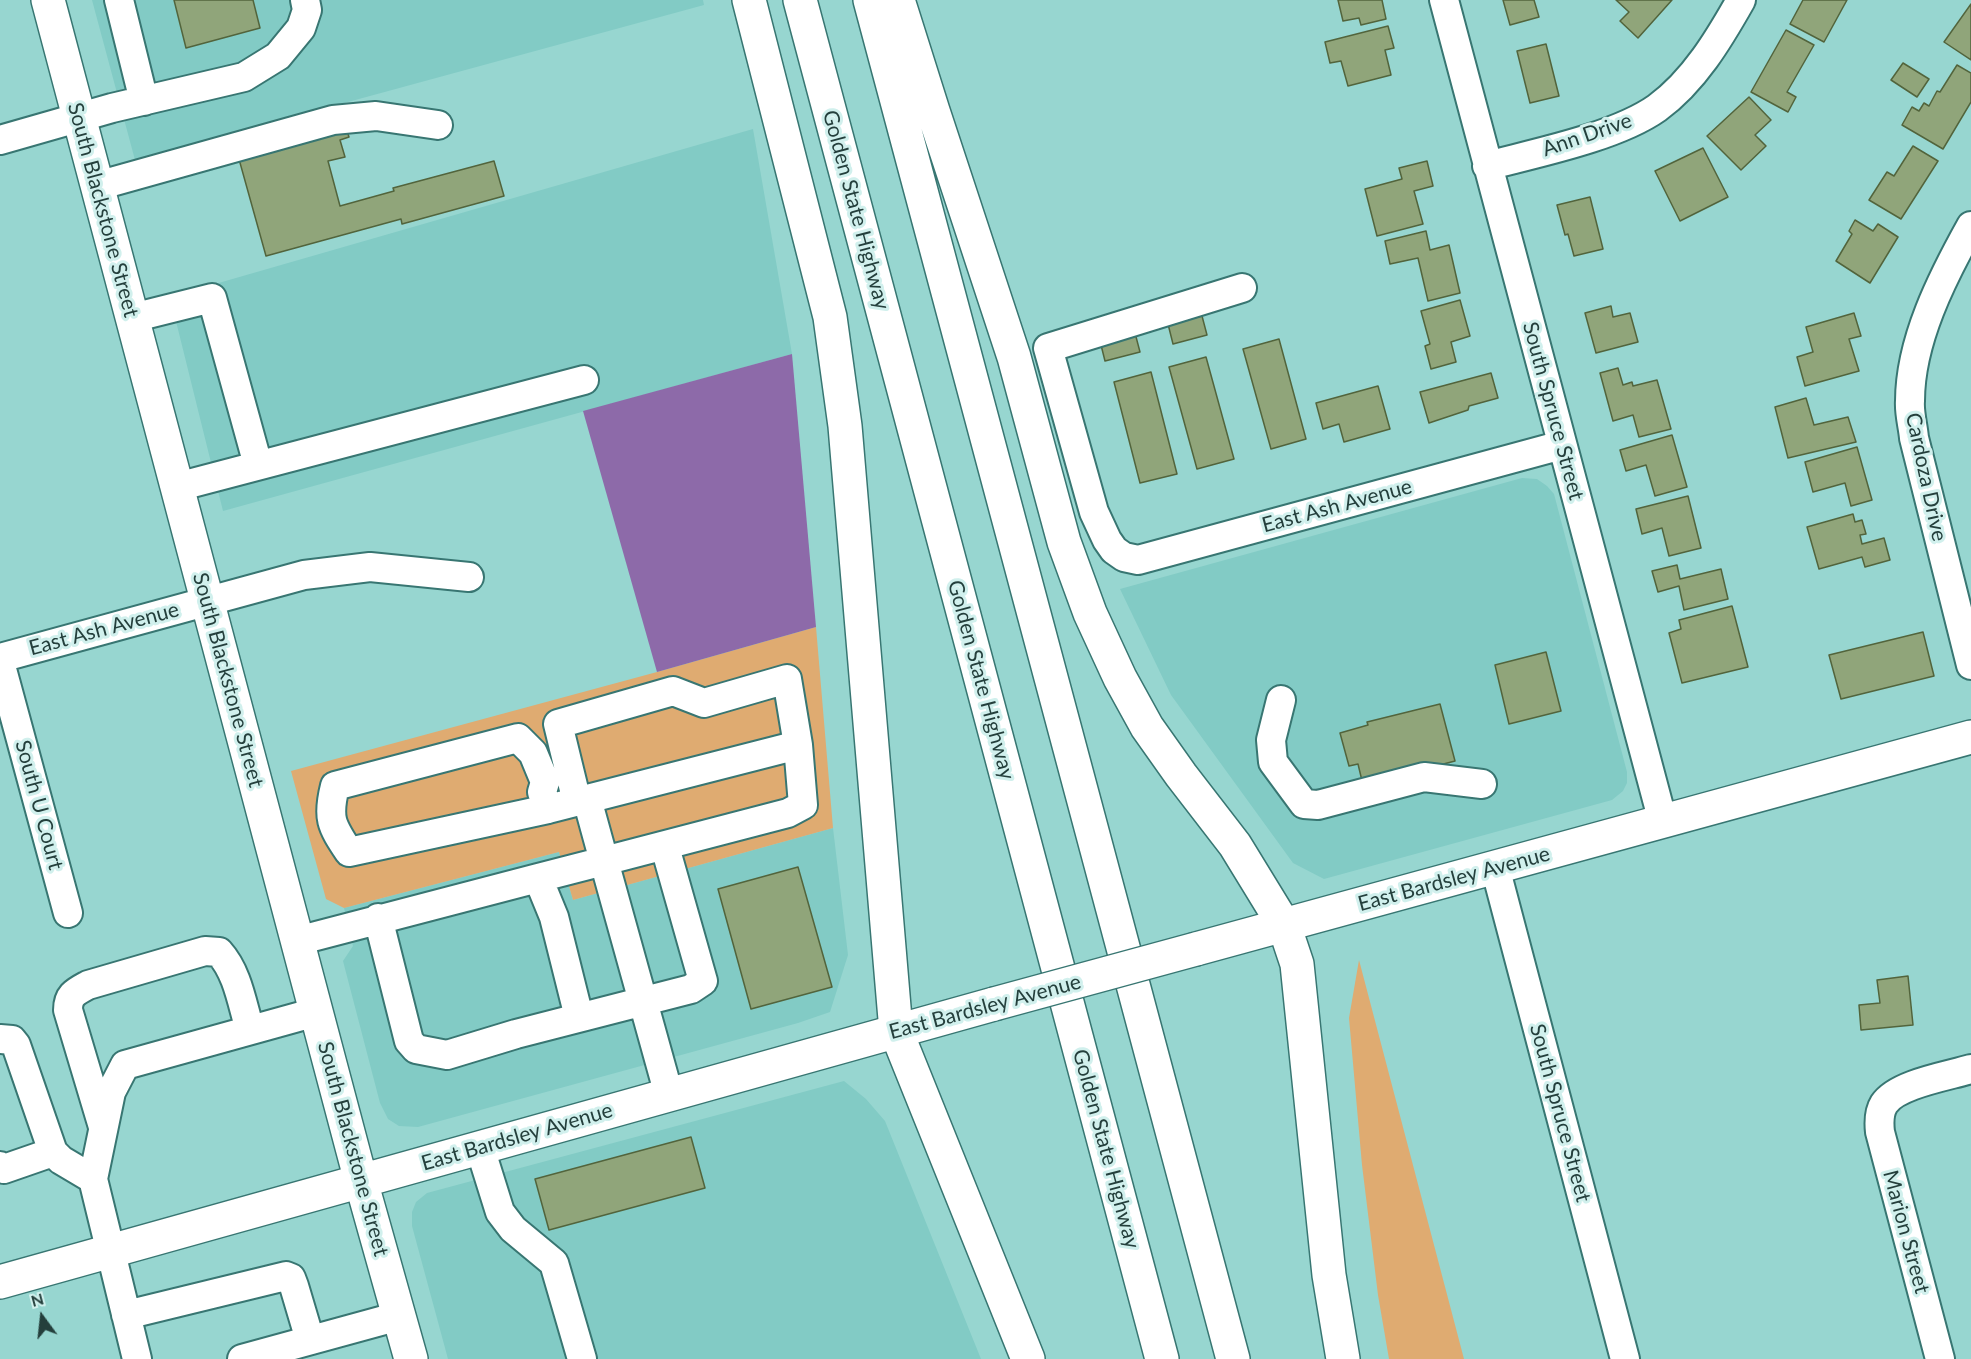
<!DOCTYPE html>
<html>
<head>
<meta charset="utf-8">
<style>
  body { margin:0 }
  #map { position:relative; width:1971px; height:1359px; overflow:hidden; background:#97d6d0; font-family:Lato,sans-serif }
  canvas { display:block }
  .north { position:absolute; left:12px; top:1287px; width:60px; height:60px; -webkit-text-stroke:4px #d1f0ed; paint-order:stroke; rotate:345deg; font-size:16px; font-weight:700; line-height:24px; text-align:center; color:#243f3c }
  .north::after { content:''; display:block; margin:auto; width:21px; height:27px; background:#243f3c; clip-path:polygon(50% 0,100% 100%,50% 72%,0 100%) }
</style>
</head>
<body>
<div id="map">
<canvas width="1971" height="1359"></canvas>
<div class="north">N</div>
</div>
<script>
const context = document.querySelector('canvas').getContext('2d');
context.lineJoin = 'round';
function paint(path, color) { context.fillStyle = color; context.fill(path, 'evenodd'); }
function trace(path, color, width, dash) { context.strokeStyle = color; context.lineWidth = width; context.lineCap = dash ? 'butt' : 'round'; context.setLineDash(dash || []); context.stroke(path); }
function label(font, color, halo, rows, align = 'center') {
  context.font = font + ' Lato,sans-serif'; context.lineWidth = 6; context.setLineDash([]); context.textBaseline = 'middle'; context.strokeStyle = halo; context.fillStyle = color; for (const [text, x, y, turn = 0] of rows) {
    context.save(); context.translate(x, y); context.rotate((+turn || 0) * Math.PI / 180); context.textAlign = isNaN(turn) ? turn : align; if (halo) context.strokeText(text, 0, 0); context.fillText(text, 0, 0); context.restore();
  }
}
const built = new Path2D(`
  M 92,0 L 703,0 L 704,5 L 135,160 Z
  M 753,129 L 792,354 L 223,511 L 170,297 Z
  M 1522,478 L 1537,479 L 1547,486 L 1554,494 L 1627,772 L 1627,783 L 1623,791 L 1612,800 L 1324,879 L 1293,863 L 1171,695 L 1120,589 Z
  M 833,828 L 848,955 L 830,1012 L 798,1023 L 418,1127 L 399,1126 L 388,1119 L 380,1103 L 343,961 L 353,946 L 344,908 L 559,852 L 573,900 Z
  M 844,1081 L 866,1099 L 885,1121 L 981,1359 L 448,1359 L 412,1226 L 412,1212 L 416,1202 L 427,1193 Z`);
const green = new Path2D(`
  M 816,627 L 833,828 L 573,900 L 559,852 L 344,908 L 326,899 L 291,771 L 657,672 Z
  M 1359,960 L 1464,1359 L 1389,1359 L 1378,1295 L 1362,1165 L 1349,1018 Z`);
const water = new Path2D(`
  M 792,354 L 816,627 L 657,672 L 583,411 Z`);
const building = new Path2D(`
  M 174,0 L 253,0 L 260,28 L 186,48 Z
  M 1338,0 L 1382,0 L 1386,19 L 1361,25 L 1359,18 L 1343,21 Z
  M 1503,0 L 1534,0 L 1539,17 L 1510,25 Z
  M 1616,0 L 1672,0 L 1638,38 L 1620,21 L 1629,12 Z
  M 1803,0 L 1847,0 L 1824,42 L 1790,24 Z
  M 1971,4 L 1971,60 L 1944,42 Z
  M 1388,26 L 1394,48 L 1385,50 L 1391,75 L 1348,86 L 1341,61 L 1330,63 L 1325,42 Z
  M 1786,30 L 1814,45 L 1787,92 L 1796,97 L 1788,112 L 1751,92 Z
  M 1546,44 L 1559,96 L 1530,103 L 1517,51 Z
  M 1903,63 L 1929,79 L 1917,97 L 1891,80 Z
  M 1957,65 L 1971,73 L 1971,102 L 1943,149 L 1902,125 L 1912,107 L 1919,111 L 1924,103 L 1929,106 L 1937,91 L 1940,92 Z
  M 1749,97 L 1771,120 L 1755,135 L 1766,146 L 1741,170 L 1707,136 Z
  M 345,125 L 349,137 L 340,140 L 345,157 L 328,161 L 340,206 L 394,191 L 393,188 L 494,161 L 504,196 L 402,224 L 401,219 L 266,256 L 237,152 Z
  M 1913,146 L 1938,161 L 1901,219 L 1869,200 L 1887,172 L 1894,176 Z
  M 1703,148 L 1728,197 L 1680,221 L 1655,171 Z
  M 1427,161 L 1433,186 L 1414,191 L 1423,224 L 1377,236 L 1365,189 L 1402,179 L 1399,168 Z
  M 1590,197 L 1603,249 L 1574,256 L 1568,234 L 1565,235 L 1557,205 Z
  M 1855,220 L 1873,231 L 1878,224 L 1898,237 L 1870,283 L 1836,261 L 1852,234 L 1849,231 Z
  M 1426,231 L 1430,250 L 1449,245 L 1460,293 L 1428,301 L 1418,258 L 1390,264 L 1385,241 Z
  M 1460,300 L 1470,336 L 1451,342 L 1456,362 L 1431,369 L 1425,346 L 1430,344 L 1421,311 Z
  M 1611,306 L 1613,317 L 1630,313 L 1638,342 L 1596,353 L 1585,313 Z
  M 1854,313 L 1861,336 L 1849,339 L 1859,371 L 1805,386 L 1797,357 L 1813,352 L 1806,327 Z
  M 1202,316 L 1207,335 L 1173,344 L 1168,324 Z
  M 1135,333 L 1140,352 L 1105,361 L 1100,341 Z
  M 1279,339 L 1306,439 L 1271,449 L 1243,349 Z
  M 1206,357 L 1234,459 L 1197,469 L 1169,367 Z
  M 1618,368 L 1623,385 L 1632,382 L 1633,386 L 1657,380 L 1671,429 L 1639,437 L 1633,415 L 1613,421 L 1600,373 Z
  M 1151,372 L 1177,474 L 1140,483 L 1114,382 Z
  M 1491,373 L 1498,398 L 1469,406 L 1468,410 L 1429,423 L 1420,392 Z
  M 1378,386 L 1390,429 L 1344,442 L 1339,424 L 1323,429 L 1316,403 Z
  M 1806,398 L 1814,425 L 1848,417 L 1856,442 L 1788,458 L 1775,407 Z
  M 1672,435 L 1687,487 L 1655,496 L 1646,465 L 1626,471 L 1620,450 Z
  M 1857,447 L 1872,500 L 1851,506 L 1845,483 L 1813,492 L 1805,462 Z
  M 1688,496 L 1701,548 L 1669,556 L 1662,528 L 1642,534 L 1636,509 Z
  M 1853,514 L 1855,522 L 1862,520 L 1866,534 L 1860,535 L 1862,544 L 1884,538 L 1890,560 L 1865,567 L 1862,557 L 1819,569 L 1807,527 Z
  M 1677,565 L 1680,579 L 1721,569 L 1728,599 L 1684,610 L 1679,586 L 1658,592 L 1652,571 Z
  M 1732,606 L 1748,667 L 1682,683 L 1669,633 L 1681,629 L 1679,620 Z
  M 1923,632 L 1934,676 L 1841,699 L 1829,655 Z
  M 1546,652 L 1561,711 L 1509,724 L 1495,665 Z
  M 1440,704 L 1455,761 L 1363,785 L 1358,764 L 1349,766 L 1340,733 L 1368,725 L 1367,722 Z
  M 798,867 L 832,987 L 751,1009 L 718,889 Z
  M 1908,976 L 1913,1025 L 1861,1030 L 1859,1005 L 1880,1003 L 1877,980 Z
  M 691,1137 L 705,1188 L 549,1230 L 535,1179 Z`);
const minor = new Path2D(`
  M 119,0 L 144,101
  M 1444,0 L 1663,822
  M 0,140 L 112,108 L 244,77 L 278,56 L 301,28 L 307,10 L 305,0
  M 1487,166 C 1536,153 1616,137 1657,108 C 1694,81 1719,39 1741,0
  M 97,186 L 333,120 L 376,116 L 438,125
  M 1971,226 C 1942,278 1910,341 1910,401 C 1909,413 1913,426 1914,438 L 1971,665
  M 1242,288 L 1048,348 L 1094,512 L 1107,540 L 1114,550 L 1124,557 L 1138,560 L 1562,445
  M 132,318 L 212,298 L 258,465
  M 177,487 L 584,380
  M 0,658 L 304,575 L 370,567 L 469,577
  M 0,662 L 68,913
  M 1281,700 L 1271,740 L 1273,762 L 1304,804 L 1318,805 L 1424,777 L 1482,784
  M 577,802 L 558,724 L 673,691 L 704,703 L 787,679 L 798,745 L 803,805 L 788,813 L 604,861 L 587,799
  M 548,809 L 542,792 L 545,782 L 533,753 L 518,738 L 335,786 C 327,818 331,825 349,852 L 548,809 L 798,745
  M 1495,867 L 1625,1359
  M 538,878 L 604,861 L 669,1095
  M 378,918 L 409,1041 L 416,1049 L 447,1055 L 516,1034 L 691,989 L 703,981 L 665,847
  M 297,941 L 538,878 L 554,917 L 579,1017
  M 0,1039 L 12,1040 L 16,1045 L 53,1152 L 61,1160 L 93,1179
  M 103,1127 L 68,1010 C 68,995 75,992 88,985 L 205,951 L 219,952 C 238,973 242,1004 250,1030
  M 480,1148 L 500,1212 L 513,1229 L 554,1263 L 582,1359
  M 0,1166 L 4,1169 L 53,1152
  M 126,1315 L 286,1276 L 291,1278 L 294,1286 L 310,1340
  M 137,1359 L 93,1179 L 111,1092 L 125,1065 L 316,1012
  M 242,1359 L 399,1316
  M 1940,1359 L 1880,1132 C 1879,1123 1879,1112 1884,1104 C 1897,1084 1948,1076 1971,1069`);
const major = new Path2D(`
  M 48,0 L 361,1181 L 411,1359
  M 1196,949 L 1971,737
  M 0,1282 L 994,1004`);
const highway = new Path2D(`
  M 749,0 L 830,317 L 845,426 L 896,1031 L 1028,1359
  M 800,0 L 1162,1359
  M 870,0 L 1233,1359
  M 898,0 L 933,111 L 1014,357 L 1064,542 L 1090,613 L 1120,678 L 1147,727 L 1181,775 L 1235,845 L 1284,925 L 1297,964 L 1329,1275 L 1343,1359`);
const majorBridge = new Path2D(`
  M 994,1004 L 1196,949`);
const streetNames = [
  ["Ann Drive",1587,135,-19],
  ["South Blackstone Street",103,210,75],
  ["Golden State Highway",856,210,75],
  ["South Spruce Street",1553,411,75],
  ["Cardoza Drive",1926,477,78],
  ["East Ash Avenue",1337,506,-15],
  ["East Ash Avenue",104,629,-15],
  ["South Blackstone Street",228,680,75],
  ["Golden State Highway",981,680,75],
  ["South U Court",39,805,75],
  ["East Bardsley Avenue",1454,879,-15],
  ["East Bardsley Avenue",985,1007,-15],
  ["South Spruce Street",1560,1113,75],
  ["East Bardsley Avenue",517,1137,-16],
  ["South Blackstone Street",353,1149,75],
  ["Golden State Highway",1106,1149,75],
  ["Marion Street",1906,1232,75]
];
paint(built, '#82cbc5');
paint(green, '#dfab71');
paint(water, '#8d6aa9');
paint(building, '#90a57a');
trace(building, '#52643c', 1.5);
trace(minor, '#387672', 32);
trace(major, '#387672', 36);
trace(highway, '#387672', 36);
trace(minor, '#fff', 28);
trace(major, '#fff', 33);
trace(highway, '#fff', 33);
trace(majorBridge, '#387672', 36, []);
trace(majorBridge, '#fff', 33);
label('21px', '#243f3c', '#d1f0ed', streetNames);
</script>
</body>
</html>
